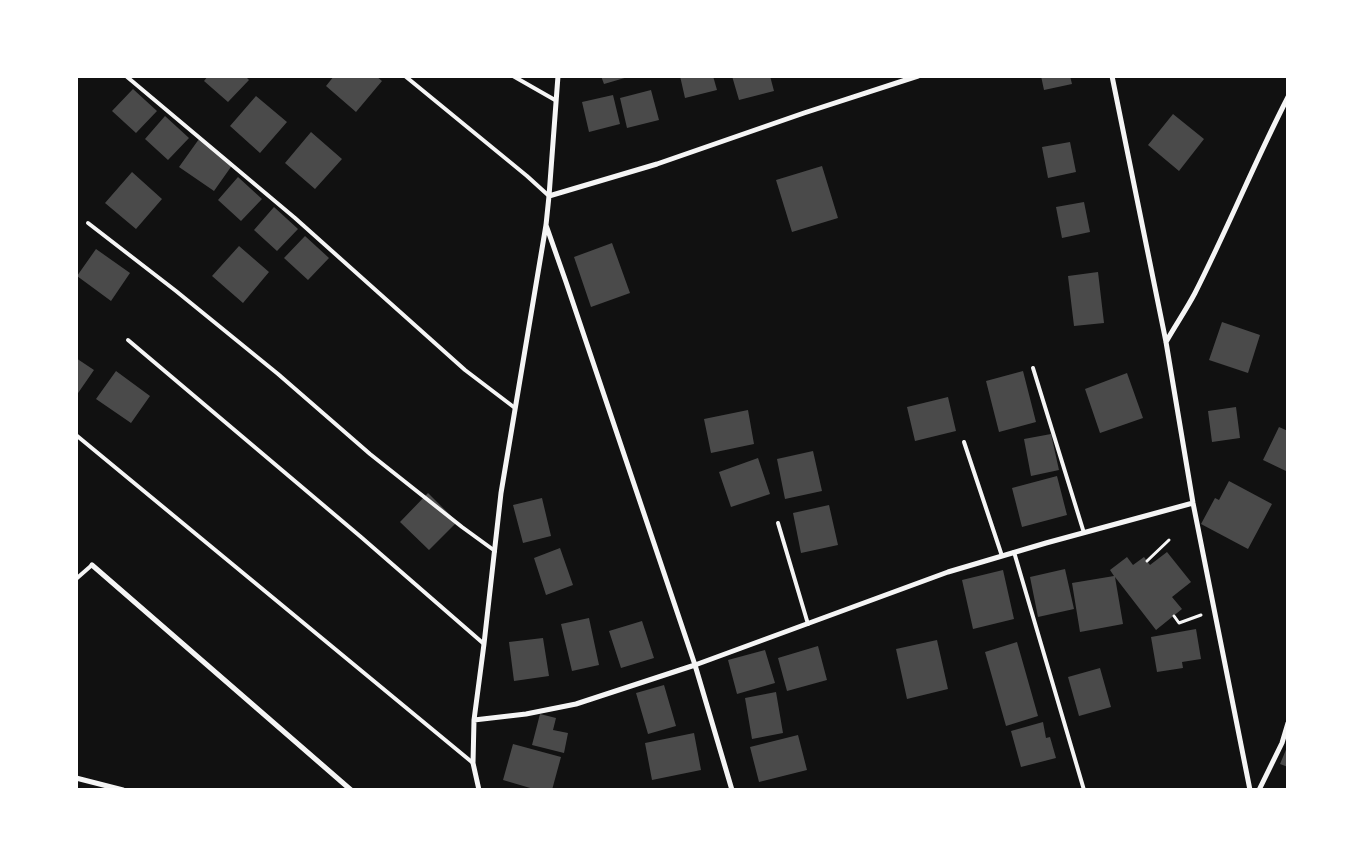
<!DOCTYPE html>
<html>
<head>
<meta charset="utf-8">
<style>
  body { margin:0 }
  #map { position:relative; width:1364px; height:866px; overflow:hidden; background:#111; font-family:"Fira Sans Condensed",sans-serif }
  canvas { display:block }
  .frame { position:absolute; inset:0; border:78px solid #fff; pointer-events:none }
</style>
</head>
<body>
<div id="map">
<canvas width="1364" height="866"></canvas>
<div class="frame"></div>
</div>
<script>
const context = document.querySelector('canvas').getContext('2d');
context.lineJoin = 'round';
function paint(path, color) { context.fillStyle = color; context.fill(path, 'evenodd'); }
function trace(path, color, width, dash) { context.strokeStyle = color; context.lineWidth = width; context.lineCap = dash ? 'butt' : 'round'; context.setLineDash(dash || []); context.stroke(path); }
const building = new Path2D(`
  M 208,76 L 245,76 L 249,80 L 228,102 L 204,81 Z
  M 334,76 L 376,76 L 382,81 L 356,112 L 326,86 Z
  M 601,76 L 628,76 L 628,77 L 604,84 Z
  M 680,76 L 713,76 L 717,90 L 685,98 Z
  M 732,76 L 770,76 L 774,91 L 739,100 Z
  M 1041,76 L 1070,76 L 1072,84 L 1044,90 Z
  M 133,89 L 157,111 L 136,133 L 112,111 Z
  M 651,90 L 659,120 L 627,128 L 620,98 Z
  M 613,95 L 620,124 L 589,132 L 582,102 Z
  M 256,96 L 287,122 L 260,153 L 230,126 Z
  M 1173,114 L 1204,139 L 1179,171 L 1148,145 Z
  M 165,116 L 189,138 L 168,160 L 145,139 Z
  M 311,132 L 342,159 L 315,189 L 285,163 Z
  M 199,139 L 233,164 L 214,191 L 179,167 Z
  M 1070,142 L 1076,172 L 1048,178 L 1042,147 Z
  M 822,166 L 838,218 L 792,232 L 776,180 Z
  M 132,172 L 162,199 L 136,229 L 105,203 Z
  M 238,177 L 262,199 L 241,221 L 218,200 Z
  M 1084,202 L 1090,232 L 1062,238 L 1056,207 Z
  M 274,207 L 298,229 L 277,251 L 254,230 Z
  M 305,236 L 329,258 L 308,280 L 284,258 Z
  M 612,243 L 630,293 L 591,307 L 574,257 Z
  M 239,246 L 269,272 L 243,303 L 212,276 Z
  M 96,249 L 130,273 L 111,301 L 77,276 Z
  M 1098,272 L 1104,323 L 1074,326 L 1068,276 Z
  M 1222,322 L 1260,335 L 1248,373 L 1209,360 Z
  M 76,358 L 94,370 L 76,396 Z
  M 116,371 L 150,396 L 131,423 L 96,399 Z
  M 1023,371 L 1036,422 L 999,432 L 986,381 Z
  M 1127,373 L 1143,418 L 1100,433 L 1085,389 Z
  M 948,397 L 956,431 L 915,441 L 907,407 Z
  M 1236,407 L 1240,438 L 1212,442 L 1208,411 Z
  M 748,410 L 754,444 L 711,453 L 704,419 Z
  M 1279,427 L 1288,431 L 1288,472 L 1263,460 Z
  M 1051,434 L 1059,470 L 1031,476 L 1024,439 Z
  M 813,451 L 822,491 L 785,499 L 777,459 Z
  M 758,458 L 770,494 L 731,507 L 719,472 Z
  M 1057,476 L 1067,515 L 1022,527 L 1012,488 Z
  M 1229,481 L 1272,504 L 1248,549 L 1201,524 L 1215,498 L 1219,500 Z
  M 428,493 L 457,522 L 429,550 L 400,522 Z
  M 542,498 L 551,536 L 523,543 L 513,505 Z
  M 829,505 L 838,545 L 801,553 L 793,513 Z
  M 560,548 L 573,585 L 546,595 L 534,558 Z
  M 1167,552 L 1191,582 L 1172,597 L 1182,609 L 1156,630 L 1115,577 L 1123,624 L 1080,632 L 1072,583 L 1114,576 L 1110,570 L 1127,557 L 1133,565 L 1144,557 L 1150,565 Z
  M 1065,569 L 1074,609 L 1038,617 L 1030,577 Z
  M 1003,570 L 1014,619 L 973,629 L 962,580 Z
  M 589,618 L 599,665 L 572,671 L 561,624 Z
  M 642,621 L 654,658 L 621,668 L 609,631 Z
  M 1196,629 L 1201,659 L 1182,662 L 1183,668 L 1157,672 L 1151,637 Z
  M 543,638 L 549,676 L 514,681 L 509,642 Z
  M 937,640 L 948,689 L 907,699 L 896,649 Z
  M 1017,642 L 1038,716 L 1006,726 L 985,652 Z
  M 818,646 L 827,680 L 787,691 L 778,658 Z
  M 765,650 L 775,683 L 737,694 L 728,660 Z
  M 1100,668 L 1111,707 L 1079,716 L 1068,677 Z
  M 664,685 L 676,726 L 648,734 L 636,693 Z
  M 776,692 L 783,733 L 752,739 L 745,698 Z
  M 540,714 L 556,718 L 553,730 L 568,733 L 564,753 L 532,745 Z
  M 1043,722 L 1046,738 L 1050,737 L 1056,758 L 1021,767 L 1011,731 Z
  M 694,733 L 701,770 L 652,780 L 645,743 Z
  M 798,735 L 807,770 L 759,782 L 750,747 Z
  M 513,744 L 561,757 L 552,790 L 537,790 L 503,780 Z
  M 1288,745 L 1288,767 L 1280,764 Z`);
const path = new Path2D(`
  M 1147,561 L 1169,540
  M 1174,616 L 1179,623 L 1201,615`);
const service = new Path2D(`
  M 126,76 L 295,218 L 465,370 L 515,408
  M 405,76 L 527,176 L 549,196
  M 513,76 L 555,100
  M 88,223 L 176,291 L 278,374 L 370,454 L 462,527 L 495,551
  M 128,340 L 361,537 L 484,644
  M 1033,368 L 1084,533
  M 76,435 L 473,763
  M 964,442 L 1002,556
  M 778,523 L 808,624
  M 1014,552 L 1084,790
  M 76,579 L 92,565`);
const minor = new Path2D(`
  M 1112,76 L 1166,342 L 1193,503 L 1250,790
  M 549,196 L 657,164 L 804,113 L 918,76
  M 546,225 L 566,282 L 695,665 L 732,790
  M 1166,342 C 1175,326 1186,310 1195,293 C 1228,228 1255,161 1288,97
  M 92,565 L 351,790
  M 474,720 L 526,714 L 576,704 L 695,665 L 948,572 L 1046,543 L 1193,503
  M 76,778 L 123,790
  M 479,790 L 473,763 L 474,720 L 484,644 L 501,493 L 546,225 L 549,196 L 558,76
  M 1259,790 L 1282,743 L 1288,723`);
paint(building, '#4a4a4a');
trace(path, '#f5f5f5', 3);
trace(service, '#f5f5f5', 4);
trace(minor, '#f5f5f5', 5);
</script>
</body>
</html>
